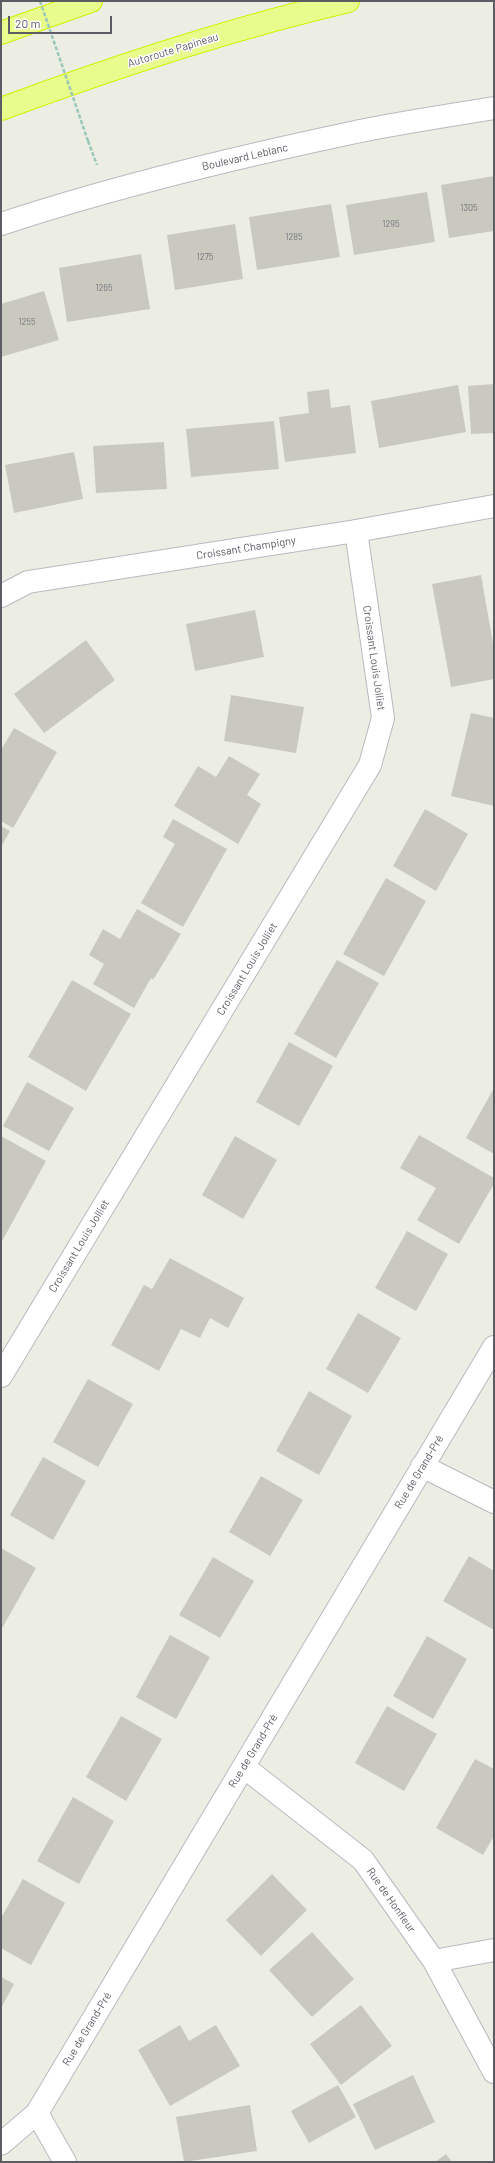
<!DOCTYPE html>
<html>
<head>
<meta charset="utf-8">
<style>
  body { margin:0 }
  #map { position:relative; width:495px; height:2163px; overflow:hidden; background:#eceee4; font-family:Barlow,sans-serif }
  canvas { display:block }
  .frame { position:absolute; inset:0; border:2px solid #5c5c64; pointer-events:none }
  .scale { position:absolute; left:8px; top:16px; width:104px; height:18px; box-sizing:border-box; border:2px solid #5c5c64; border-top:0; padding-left:5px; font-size:12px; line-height:14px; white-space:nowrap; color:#5c5c64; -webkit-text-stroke:3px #fff; paint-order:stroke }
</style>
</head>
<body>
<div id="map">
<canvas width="495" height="2163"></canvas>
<div class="frame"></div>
<div class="scale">20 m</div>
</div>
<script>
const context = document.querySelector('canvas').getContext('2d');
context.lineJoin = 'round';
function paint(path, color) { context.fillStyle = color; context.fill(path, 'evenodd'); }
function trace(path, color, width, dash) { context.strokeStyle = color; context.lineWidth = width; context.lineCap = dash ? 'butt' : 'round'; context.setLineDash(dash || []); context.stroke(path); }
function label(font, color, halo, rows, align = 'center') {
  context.font = font + ' Barlow,sans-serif'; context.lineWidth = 3; context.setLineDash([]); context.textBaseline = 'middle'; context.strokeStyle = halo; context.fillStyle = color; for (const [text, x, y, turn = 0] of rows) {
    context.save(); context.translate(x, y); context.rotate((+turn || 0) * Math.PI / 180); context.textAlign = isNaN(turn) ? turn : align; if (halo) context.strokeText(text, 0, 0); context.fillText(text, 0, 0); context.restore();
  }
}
const building = new Path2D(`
  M 494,176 L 494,231 L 449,238 L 441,185 Z
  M 427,192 L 435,242 L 354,255 L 346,205 Z
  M 331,204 L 340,257 L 257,270 L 249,217 Z
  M 235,224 L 243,279 L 175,290 L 167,235 Z
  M 141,254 L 150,309 L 67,322 L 59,268 Z
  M 44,291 L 59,340 L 1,357 L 1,304 Z
  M 494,384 L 494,433 L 471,434 L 468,386 Z
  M 458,385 L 466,432 L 379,448 L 371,401 Z
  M 329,389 L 331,408 L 350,405 L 356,453 L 285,462 L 279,417 L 309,413 L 307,392 Z
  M 274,421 L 279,469 L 191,477 L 186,429 Z
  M 164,442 L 167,489 L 96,493 L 93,446 Z
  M 74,452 L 83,499 L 14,513 L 5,465 Z
  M 481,575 L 494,649 L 494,679 L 451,687 L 432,584 Z
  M 255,610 L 264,657 L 195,671 L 186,624 Z
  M 86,640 L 115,680 L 44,733 L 14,694 Z
  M 231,695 L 304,707 L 296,753 L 224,741 Z
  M 471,713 L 494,718 L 494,806 L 451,796 Z
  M 14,728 L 57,752 L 13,828 L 1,821 L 1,750 Z
  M 229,756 L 260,774 L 247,795 L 261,804 L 238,844 L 174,806 L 198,766 L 216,777 Z
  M 425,809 L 468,834 L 436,891 L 393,866 Z
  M 173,819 L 227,849 L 183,927 L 141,903 L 175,844 L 163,837 Z
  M 1,826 L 10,831 L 1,847 Z
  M 386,878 L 426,901 L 384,976 L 343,954 Z
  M 137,909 L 181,934 L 153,980 L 151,978 L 134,1008 L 93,984 L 104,964 L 89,955 L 103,929 L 120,939 Z
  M 337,960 L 379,983 L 336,1058 L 294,1034 Z
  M 72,980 L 131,1014 L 86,1091 L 28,1057 Z
  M 289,1042 L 333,1066 L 299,1126 L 256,1102 Z
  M 27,1082 L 74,1108 L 49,1151 L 3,1126 Z
  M 494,1088 L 494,1154 L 466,1138 Z
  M 419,1135 L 494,1178 L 494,1184 L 459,1244 L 417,1220 L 436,1188 L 400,1168 Z
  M 1,1136 L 46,1161 L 1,1243 Z
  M 235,1136 L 277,1160 L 243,1219 L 202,1195 Z
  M 407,1231 L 448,1254 L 416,1311 L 375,1288 Z
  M 170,1258 L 244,1298 L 228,1328 L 210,1318 L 200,1338 L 181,1329 L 159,1371 L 111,1345 L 144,1285 L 152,1289 Z
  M 358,1313 L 401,1338 L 368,1393 L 326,1369 Z
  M 88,1379 L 133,1404 L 98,1467 L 53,1442 Z
  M 309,1391 L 352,1416 L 319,1475 L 276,1451 Z
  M 43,1457 L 86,1481 L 53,1540 L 10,1515 Z
  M 261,1476 L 303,1500 L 270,1556 L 229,1532 Z
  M 1,1548 L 36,1568 L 1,1630 Z
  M 469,1556 L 494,1571 L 494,1630 L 443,1601 Z
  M 213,1557 L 254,1581 L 220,1638 L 179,1615 Z
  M 170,1635 L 210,1657 L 176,1719 L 136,1697 Z
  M 427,1636 L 467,1659 L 433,1719 L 393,1696 Z
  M 387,1706 L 437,1734 L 404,1791 L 355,1763 Z
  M 121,1716 L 162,1739 L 126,1801 L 86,1777 Z
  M 475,1759 L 494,1769 L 494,1836 L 483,1855 L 436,1828 Z
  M 73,1797 L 114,1821 L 79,1884 L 37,1861 Z
  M 272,1874 L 307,1910 L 261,1956 L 226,1920 Z
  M 23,1879 L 65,1903 L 31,1965 L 1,1948 L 1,1918 Z
  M 312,1932 L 354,1979 L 312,2017 L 269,1970 Z
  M 1,1977 L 14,1984 L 1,2008 Z
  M 361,2005 L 392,2046 L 341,2085 L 310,2044 Z
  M 180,2025 L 189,2041 L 216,2025 L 240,2066 L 170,2106 L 138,2050 Z
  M 413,2075 L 435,2122 L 375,2150 L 353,2104 Z
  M 338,2085 L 356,2117 L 309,2143 L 291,2111 Z
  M 250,2105 L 257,2151 L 184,2162 L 176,2117 Z
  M 446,2154 L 452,2162 L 435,2162 Z`);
const path = new Path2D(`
  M 88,141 L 97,165`);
const minor = new Path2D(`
  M 1,224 C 116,186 233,158 351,133 C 398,123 447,116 494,108
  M 1,596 L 28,582 L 356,531 L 494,506
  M 1,1376 L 370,765 L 383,718 L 356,531
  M 422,1466 L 494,1502
  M 244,1767 L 363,1860 L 434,1961 L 494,2072
  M 434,1961 L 494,1950
  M 37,2113 L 65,2162
  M 1,2144 L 37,2113 L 494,1347`);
const highway = new Path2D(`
  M 1,33 L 91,1
  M 1,109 C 114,67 230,29 348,1`);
const pathBridge = new Path2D(`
  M 40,1 L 88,141`);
const numberNames = [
  ["1305",469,208],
  ["1295",391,224],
  ["1285",294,237],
  ["1275",205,257],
  ["1265",104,288],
  ["1255",27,322]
];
const streetNames = [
  ["Autoroute Papineau",173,50,-17],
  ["Boulevard Leblanc",245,157,-13],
  ["Croissant Champigny",246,548,-9],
  ["Croissant Louis Jolliet",374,658,82],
  ["Croissant Louis Jolliet",247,969,-59],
  ["Croissant Louis Jolliet",79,1246,-59],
  ["Rue de Grand-Pré",419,1472,-59],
  ["Rue de Grand-Pré",253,1751,-59],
  ["Rue de Honfleur",391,1900,55],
  ["Rue de Grand-Pré",87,2029,-59]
];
paint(building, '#c9c9c0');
trace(minor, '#b9b9c0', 24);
trace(highway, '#d1f002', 24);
trace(path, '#9ac7ba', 2.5, [4, 2]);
trace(minor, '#fff', 22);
trace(highway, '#e7fc8d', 22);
trace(pathBridge, '#9ac7ba', 2.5, [4, 2]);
label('9px', '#77777b', null, numberNames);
label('11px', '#5c5c64', '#fff', streetNames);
</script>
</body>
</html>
